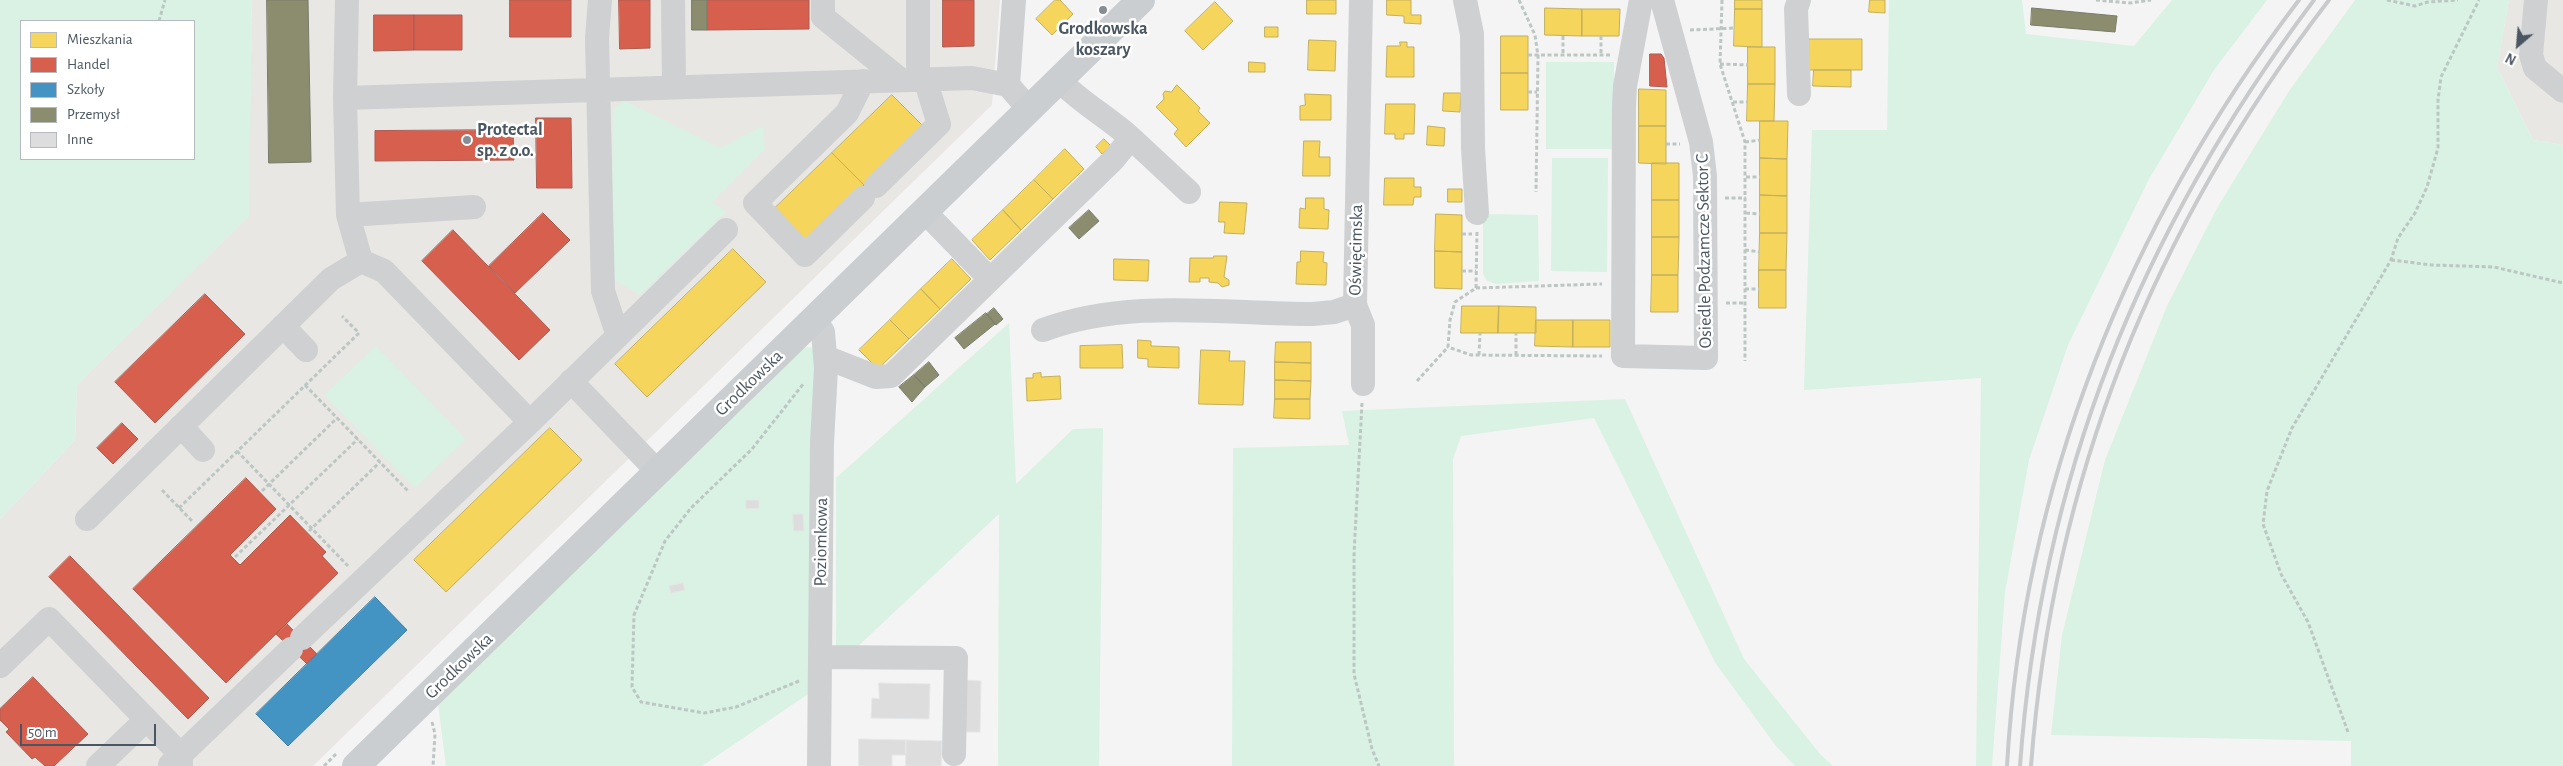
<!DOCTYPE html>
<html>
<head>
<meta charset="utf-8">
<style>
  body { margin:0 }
  #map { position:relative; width:2563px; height:766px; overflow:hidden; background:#f4f4f4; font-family:"Alegreya Sans",sans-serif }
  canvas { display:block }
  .legend { position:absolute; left:20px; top:20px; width:175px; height:140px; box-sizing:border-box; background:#fff; border:1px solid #b7bbc0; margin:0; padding:6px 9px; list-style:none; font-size:15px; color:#4a5661 }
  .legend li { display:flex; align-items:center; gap:10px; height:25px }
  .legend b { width:25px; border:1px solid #b7bbc0 }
  .north { position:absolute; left:2493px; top:20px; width:50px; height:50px; -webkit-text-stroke:4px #fff; paint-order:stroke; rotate:207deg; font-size:14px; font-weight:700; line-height:20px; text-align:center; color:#4a5661 }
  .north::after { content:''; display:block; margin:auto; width:18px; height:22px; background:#4a5661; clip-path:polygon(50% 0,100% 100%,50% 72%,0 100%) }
  .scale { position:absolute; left:20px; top:724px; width:136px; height:22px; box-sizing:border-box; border:2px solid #4a5661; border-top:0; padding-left:6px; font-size:15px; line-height:18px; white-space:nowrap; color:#4a5661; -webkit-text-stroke:4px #fff; paint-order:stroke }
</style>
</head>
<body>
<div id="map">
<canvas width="2563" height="766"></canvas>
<ul class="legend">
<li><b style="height:14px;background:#f6d55c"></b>Mieszkania</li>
<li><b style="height:14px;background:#d6604d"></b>Handel</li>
<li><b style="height:14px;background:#4393c3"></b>Szkoły</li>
<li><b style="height:14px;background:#8c8c6e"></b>Przemysł</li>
<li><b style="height:14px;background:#ddddde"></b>Inne</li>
</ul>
<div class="north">N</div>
<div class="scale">50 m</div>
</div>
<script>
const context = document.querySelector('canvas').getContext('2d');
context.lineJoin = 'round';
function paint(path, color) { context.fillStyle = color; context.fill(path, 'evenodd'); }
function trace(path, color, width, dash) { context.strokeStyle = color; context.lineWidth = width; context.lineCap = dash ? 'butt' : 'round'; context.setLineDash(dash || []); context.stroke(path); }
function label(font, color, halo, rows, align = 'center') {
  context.font = font + ' "Alegreya Sans",sans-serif'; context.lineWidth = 5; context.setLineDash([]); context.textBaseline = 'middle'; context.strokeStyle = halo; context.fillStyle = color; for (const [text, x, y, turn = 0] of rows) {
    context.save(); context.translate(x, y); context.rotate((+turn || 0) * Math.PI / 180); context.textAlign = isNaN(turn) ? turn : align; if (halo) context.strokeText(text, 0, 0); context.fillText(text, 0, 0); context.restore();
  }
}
const commercial = new Path2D(`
  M 252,0 L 1000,0 L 992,105 L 313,766 L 0,766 L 0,519 L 75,440 L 77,385 L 248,216 Z
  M 2509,0 L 2563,0 L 2563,145 L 2533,140 L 2497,67 Z`);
const green = new Path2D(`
  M 0,0 L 252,0 L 249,216 L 77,385 L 75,440 L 0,519 ZM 21,21 L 194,21 L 194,159 L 21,159 Z
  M 1889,0 L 2022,0 L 2026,34 L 2134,46 L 2172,0 L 2267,0 L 2214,70 L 2149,179 L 2068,345 L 2029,460 L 2005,592 L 1992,766 L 1976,766 L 1981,378 L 1804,390 L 1812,130 L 1887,130 Z
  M 2355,0 L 2509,0 L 2497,67 L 2533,140 L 2563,145 L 2563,766 L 2351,766 L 2351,741 L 2051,735 L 2062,635 L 2105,460 L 2167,306 L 2217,208 L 2289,91 Z
  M 1546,62 L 1614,62 L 1614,149 L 1546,149 Z
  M 623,100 L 720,148 L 763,126 L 765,149 L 712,202 L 726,212 L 640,295 L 611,278 L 613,110 Z
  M 1552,158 L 1608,158 L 1607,272 L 1551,271 Z
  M 1483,214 L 1538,215 L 1539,281 L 1496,284 L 1487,281 L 1483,274 Z
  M 1009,323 L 1016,484 L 1073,429 L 1103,428 L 1099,766 L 998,766 L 999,514 L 855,649 L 836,649 L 836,478 Z
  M 376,346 L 466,439 L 415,488 L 324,395 Z
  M 804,347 L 815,348 L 814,690 L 702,766 L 446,766 L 438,703 Z
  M 1625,399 L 1744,659 L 1820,754 L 1833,766 L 1795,766 L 1776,746 L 1716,664 L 1594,418 L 1461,436 L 1453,459 L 1454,766 L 1232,766 L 1233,448 L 1349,445 L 1342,411 Z`);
const homes = new Path2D(`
  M 1055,0 L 1060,0 L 1073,14 L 1052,35 L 1036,19 Z
  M 1307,0 L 1336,0 L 1336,14 L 1307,14 Z
  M 1387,0 L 1411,0 L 1411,15 L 1421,15 L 1421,24 L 1404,23 L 1404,16 L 1387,15 Z
  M 1735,0 L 1762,0 L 1762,9 L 1735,9 Z
  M 1870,0 L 1885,0 L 1885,13 L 1869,12 Z
  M 1215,2 L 1233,21 L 1203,50 L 1185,31 Z
  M 1545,8 L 1582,9 L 1582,36 L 1545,35 Z
  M 1582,9 L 1620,9 L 1619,36 L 1582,36 Z
  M 1735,9 L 1762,9 L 1762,47 L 1734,46 Z
  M 1265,27 L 1278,27 L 1278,37 L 1265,37 Z
  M 1501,36 L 1528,36 L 1528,73 L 1501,73 Z
  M 1809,39 L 1862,39 L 1862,70 L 1809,70 Z
  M 1309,40 L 1336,41 L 1335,71 L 1308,70 Z
  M 1400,42 L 1407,42 L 1407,47 L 1414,47 L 1414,77 L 1386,77 L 1387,46 L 1400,46 Z
  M 1748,47 L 1775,47 L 1775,84 L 1748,84 Z
  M 1249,62 L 1265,63 L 1265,72 L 1249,72 Z
  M 1814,70 L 1851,70 L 1851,87 L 1813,86 Z
  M 1501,73 L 1528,73 L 1528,110 L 1501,110 Z
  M 1748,84 L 1775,84 L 1774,121 L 1747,121 Z
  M 1177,85 L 1200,108 L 1198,111 L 1210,123 L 1186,147 L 1174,134 L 1178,129 L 1156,107 L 1164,99 L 1163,94 L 1165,91 L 1171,92 Z
  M 1639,89 L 1666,90 L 1666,126 L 1639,126 Z
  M 1444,93 L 1461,93 L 1460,112 L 1443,111 Z
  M 1305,94 L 1331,95 L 1331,120 L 1300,120 L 1300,106 L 1305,105 Z
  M 892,95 L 924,127 L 864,185 L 832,153 Z
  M 1386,104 L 1415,104 L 1414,134 L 1404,134 L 1404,139 L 1395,139 L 1395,134 L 1385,134 Z
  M 1760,121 L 1788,121 L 1787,159 L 1760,158 Z
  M 1428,126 L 1445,128 L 1444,146 L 1427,145 Z
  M 1639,126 L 1666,126 L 1666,164 L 1639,163 Z
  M 1104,139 L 1111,146 L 1102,154 L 1096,147 Z
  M 1304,141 L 1320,141 L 1319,157 L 1330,157 L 1330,176 L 1303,176 Z
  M 1065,149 L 1084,169 L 1053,199 L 1034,180 Z
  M 832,153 L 864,185 L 805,243 L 773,210 Z
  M 1760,158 L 1787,159 L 1787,196 L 1760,195 Z
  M 1652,163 L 1679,163 L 1679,200 L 1652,200 Z
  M 1385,178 L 1414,178 L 1414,187 L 1421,187 L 1421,197 L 1414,197 L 1413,205 L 1384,205 Z
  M 1034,180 L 1053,199 L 1021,230 L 1003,210 Z
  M 1448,189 L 1462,189 L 1462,202 L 1448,202 Z
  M 1760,195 L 1787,196 L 1787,233 L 1760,233 Z
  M 1306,198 L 1324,198 L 1324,209 L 1329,210 L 1328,229 L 1299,228 L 1300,208 L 1305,209 Z
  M 1652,200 L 1679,200 L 1679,237 L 1652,237 Z
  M 1220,202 L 1247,203 L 1244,234 L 1224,233 L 1225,222 L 1219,222 Z
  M 1003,210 L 1021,230 L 990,260 L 972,240 Z
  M 1436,214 L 1462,215 L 1462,252 L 1435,251 Z
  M 1760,233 L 1787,233 L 1786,270 L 1759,270 Z
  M 1652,237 L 1679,237 L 1678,275 L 1652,275 Z
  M 733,249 L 766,282 L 647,397 L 615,364 Z
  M 1301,251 L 1324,252 L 1323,262 L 1327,263 L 1326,285 L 1296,284 L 1297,262 L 1300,262 Z
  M 1435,251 L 1462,252 L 1462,289 L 1435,288 Z
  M 1214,256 L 1227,256 L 1224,277 L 1229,280 L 1229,285 L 1222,287 L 1218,283 L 1209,282 L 1209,278 L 1200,278 L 1200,282 L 1189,282 L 1190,258 L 1213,258 Z
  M 952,259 L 971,279 L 940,309 L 921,289 Z
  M 1114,259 L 1149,260 L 1148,281 L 1114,280 Z
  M 1759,270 L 1786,270 L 1786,308 L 1759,308 Z
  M 1652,275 L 1678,275 L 1678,312 L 1651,312 Z
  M 921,289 L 940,309 L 909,339 L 890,320 Z
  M 1462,306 L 1499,306 L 1498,333 L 1461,333 Z
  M 1499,306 L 1536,307 L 1536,333 L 1498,333 Z
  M 890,320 L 909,339 L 878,369 L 859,350 Z
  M 1536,320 L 1573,320 L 1573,347 L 1535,346 Z
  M 1573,320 L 1610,320 L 1610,347 L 1573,347 Z
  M 1138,340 L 1151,341 L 1151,346 L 1179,347 L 1179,368 L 1148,367 L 1148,359 L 1138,358 Z
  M 1276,342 L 1311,342 L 1311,363 L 1275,362 Z
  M 1122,345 L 1123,368 L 1080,368 L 1080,346 Z
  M 1201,350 L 1230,351 L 1229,361 L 1245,361 L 1243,405 L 1199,404 Z
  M 1275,362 L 1311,363 L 1311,381 L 1275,380 Z
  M 1041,373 L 1041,377 L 1060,376 L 1061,399 L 1027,401 L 1026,378 L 1033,378 L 1033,374 Z
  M 1275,380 L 1311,381 L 1310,399 L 1275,399 Z
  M 1275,399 L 1310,399 L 1310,419 L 1274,418 Z
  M 550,428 L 582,460 L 446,592 L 414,560 Z`);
const shops = new Path2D(`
  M 510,0 L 571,0 L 571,37 L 510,37 Z
  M 619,0 L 650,0 L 650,48 L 620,49 Z
  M 707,0 L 809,0 L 809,29 L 707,30 Z
  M 943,0 L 974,0 L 974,46 L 943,47 Z
  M 374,15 L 414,15 L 414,50 L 374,51 Z
  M 414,15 L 462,15 L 462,50 L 414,50 Z
  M 1650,54 L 1661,54 L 1664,58 L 1667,87 L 1650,86 Z
  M 536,118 L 571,118 L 572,188 L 537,188 Z
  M 513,130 L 514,160 L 375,161 L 375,131 Z
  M 543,213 L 570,240 L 515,293 L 489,266 Z
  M 453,230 L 550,330 L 519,360 L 422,261 Z
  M 205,294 L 245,334 L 155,423 L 115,382 Z
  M 122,423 L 138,439 L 113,464 L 97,448 Z
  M 246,478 L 276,509 L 230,555 L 240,565 L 290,515 L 326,552 L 322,556 L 338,573 L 226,683 L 133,589 Z
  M 70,556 L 209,698 L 188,719 L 49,577 Z
  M 287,624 L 317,654 L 307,664 L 276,634 Z
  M 33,677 L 88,734 L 54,766 L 45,766 L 35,757 L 32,759 L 6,732 L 9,729 L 0,720 L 0,709 Z`);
const schools = new Path2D(`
  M 375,597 L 407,630 L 288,746 L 256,714 Z`);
const industry = new Path2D(`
  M 267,0 L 308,0 L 311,162 L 269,163 Z
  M 692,0 L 707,0 L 707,30 L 692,30 Z
  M 2032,8 L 2117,16 L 2115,32 L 2031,25 Z
  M 1089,210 L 1099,221 L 1079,239 L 1069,228 Z
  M 994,308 L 1003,319 L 996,325 L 987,314 Z
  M 986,313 L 995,324 L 964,349 L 955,338 Z
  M 929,362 L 939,375 L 925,387 L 914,375 Z
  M 914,375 L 925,387 L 912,402 L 899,387 Z`);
const building = new Path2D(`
  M 746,500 L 759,500 L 759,508 L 746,509 Z
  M 793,514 L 803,514 L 804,531 L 794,531 Z
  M 683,583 L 685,590 L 671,593 L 669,586 Z
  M 964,680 L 981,681 L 980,732 L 964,732 Z
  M 879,683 L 930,684 L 929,719 L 871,718 L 872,698 L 879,699 Z
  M 859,739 L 906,740 L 906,755 L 892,755 L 892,766 L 859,766 Z
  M 906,740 L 942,741 L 941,766 L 906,766 Z`);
const path = new Path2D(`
  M 1519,0 L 1535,35 L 1538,56 L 1536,192
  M 1722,0 L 1720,64 L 1745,142 L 1745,361
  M 2096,0 L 2130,3 L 2151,0
  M 2387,0 L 2415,6 L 2428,2 L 2458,0
  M 159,21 L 165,0
  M 1690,30 L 1735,28
  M 1563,36 L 1563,55
  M 1601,36 L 1601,55
  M 1528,55 L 1610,55
  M 1720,64 L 1748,65
  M 1528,92 L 1537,92
  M 1733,102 L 1747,102
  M 1745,142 L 1760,140
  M 1666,144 L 1680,144
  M 1746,177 L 1760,177
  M 1725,198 L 1746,198
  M 1746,213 L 1760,214
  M 1477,232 L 1476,288 L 1455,302 L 1450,320 L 1448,347 L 1471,355 L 1602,356
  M 1462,234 L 1472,234
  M 1745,250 L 1760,252
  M 2391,260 L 2432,265 L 2494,267 L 2563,283
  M 1462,271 L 1476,271
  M 1476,288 L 1602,284
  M 1745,289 L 1759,289
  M 1726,303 L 1745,303
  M 1479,355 L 1480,333
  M 1516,355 L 1516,333
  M 1417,381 L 1448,347
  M 305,385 L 408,491
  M 1362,403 L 1354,554 L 1354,674 L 1372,749 L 1379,766
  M 237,451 L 348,566
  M 162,490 L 192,521
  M 262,491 L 337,418
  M 179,508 L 359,333 L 342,316
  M 309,531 L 380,462
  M 235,557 L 358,439
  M 799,681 L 736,707 L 704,713 L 641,702 L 632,687 L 634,615 L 665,541 L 691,508 L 752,449 L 804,383
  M 432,722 L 435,734 L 433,766
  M 2348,732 L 2308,622 L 2281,574 L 2263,524 L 2267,491 L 2292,428 L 2391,260 L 2398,238 L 2415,213 L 2427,187 L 2438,148 L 2438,100 L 2441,77 L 2479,0
  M 324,766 L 336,754`);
const minor = new Path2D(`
  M 347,0 L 345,98 L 348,215 L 361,261
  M 600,0 L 597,38 L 603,291 L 618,336
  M 673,0 L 674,86
  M 823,0 L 823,17 L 901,80
  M 918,0 L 918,79
  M 1014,0 L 1008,85 L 1029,109
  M 1465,0 L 1472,34 L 1473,148 L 1477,213
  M 1641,0 L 1625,86 L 1624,107 L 1623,356 L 1706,358 L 1705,176 L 1701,142 L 1662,0
  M 1799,0 L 1796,9 L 1799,94
  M 2536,0 L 2531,55 L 2535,68 L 2563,91
  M 345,98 L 972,78 L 1008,85
  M 1131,138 L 1189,192
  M 876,186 L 939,124 L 929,92 L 928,79
  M 863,198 L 805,255 L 755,203 L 847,113 L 863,81
  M 925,212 L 990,279
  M 348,215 L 474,207
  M 1355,305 L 1363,325 L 1363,384
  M 815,320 L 823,332 L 826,368 L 822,443 L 819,766
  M 283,326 L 306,350
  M 1043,330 C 1129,298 1223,314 1313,314 L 1334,312 L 1355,305 L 1361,0
  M 825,357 L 876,377 L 891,376 L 1113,160 L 1131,138 C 1108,117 1081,103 1059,80
  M 571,381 L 658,472
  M 181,426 L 203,450
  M 87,519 L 331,279 L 361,261 L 384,271 L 530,422
  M 302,638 L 530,422 L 726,230
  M 820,657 L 956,658 L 954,754
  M 0,666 L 49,619 L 181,755 L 181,766
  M 170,765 L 291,649
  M 98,766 L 146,720`);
const major = new Path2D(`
  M 356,766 L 1141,0`);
const rail = new Path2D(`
  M 2007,766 C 2023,484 2128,224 2299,0
  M 2020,766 C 2041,476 2140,232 2314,0
  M 2031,766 C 2053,477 2153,229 2329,0`);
const markers = [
  [1103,10,5,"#868d94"],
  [467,140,5,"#868d94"]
];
const poiNames = [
  ["Grodkowska",1103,29],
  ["koszary",1103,50],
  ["Protectal",477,130,"left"],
  ["sp. z o.o.",477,151,"left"]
];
const streetNames = [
  ["Oświęcimska",1356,250,-89],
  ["Osiedle Podzamcze Sektor C",1704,251,-91],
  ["Grodkowska",749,383,-44],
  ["Poziomkowa",821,542,-89],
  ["Grodkowska",459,666,-44]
];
paint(commercial, '#e8e7e3');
paint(green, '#d9f2e3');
paint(homes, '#f6d55c');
trace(homes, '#c2af5e', 1);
paint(shops, '#d6604d');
trace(shops, '#ac5d53', 1);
paint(schools, '#4393c3');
trace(schools, '#4581a6', 1);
paint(industry, '#8c8c6e');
trace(industry, '#787c6a', 1);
paint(building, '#ddddde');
trace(building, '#e5e6e7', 1);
trace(path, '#bcc7c4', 3, [4, 2.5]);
trace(minor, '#ced0d2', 24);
trace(major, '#caced1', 28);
trace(rail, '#c9cacc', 4);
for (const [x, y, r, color] of markers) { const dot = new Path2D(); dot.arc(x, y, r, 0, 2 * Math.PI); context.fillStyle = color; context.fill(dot); trace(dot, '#fff', 2); }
label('bold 18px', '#4a5661', '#fff', poiNames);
label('18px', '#4a5661', '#fff', streetNames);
</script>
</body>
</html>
